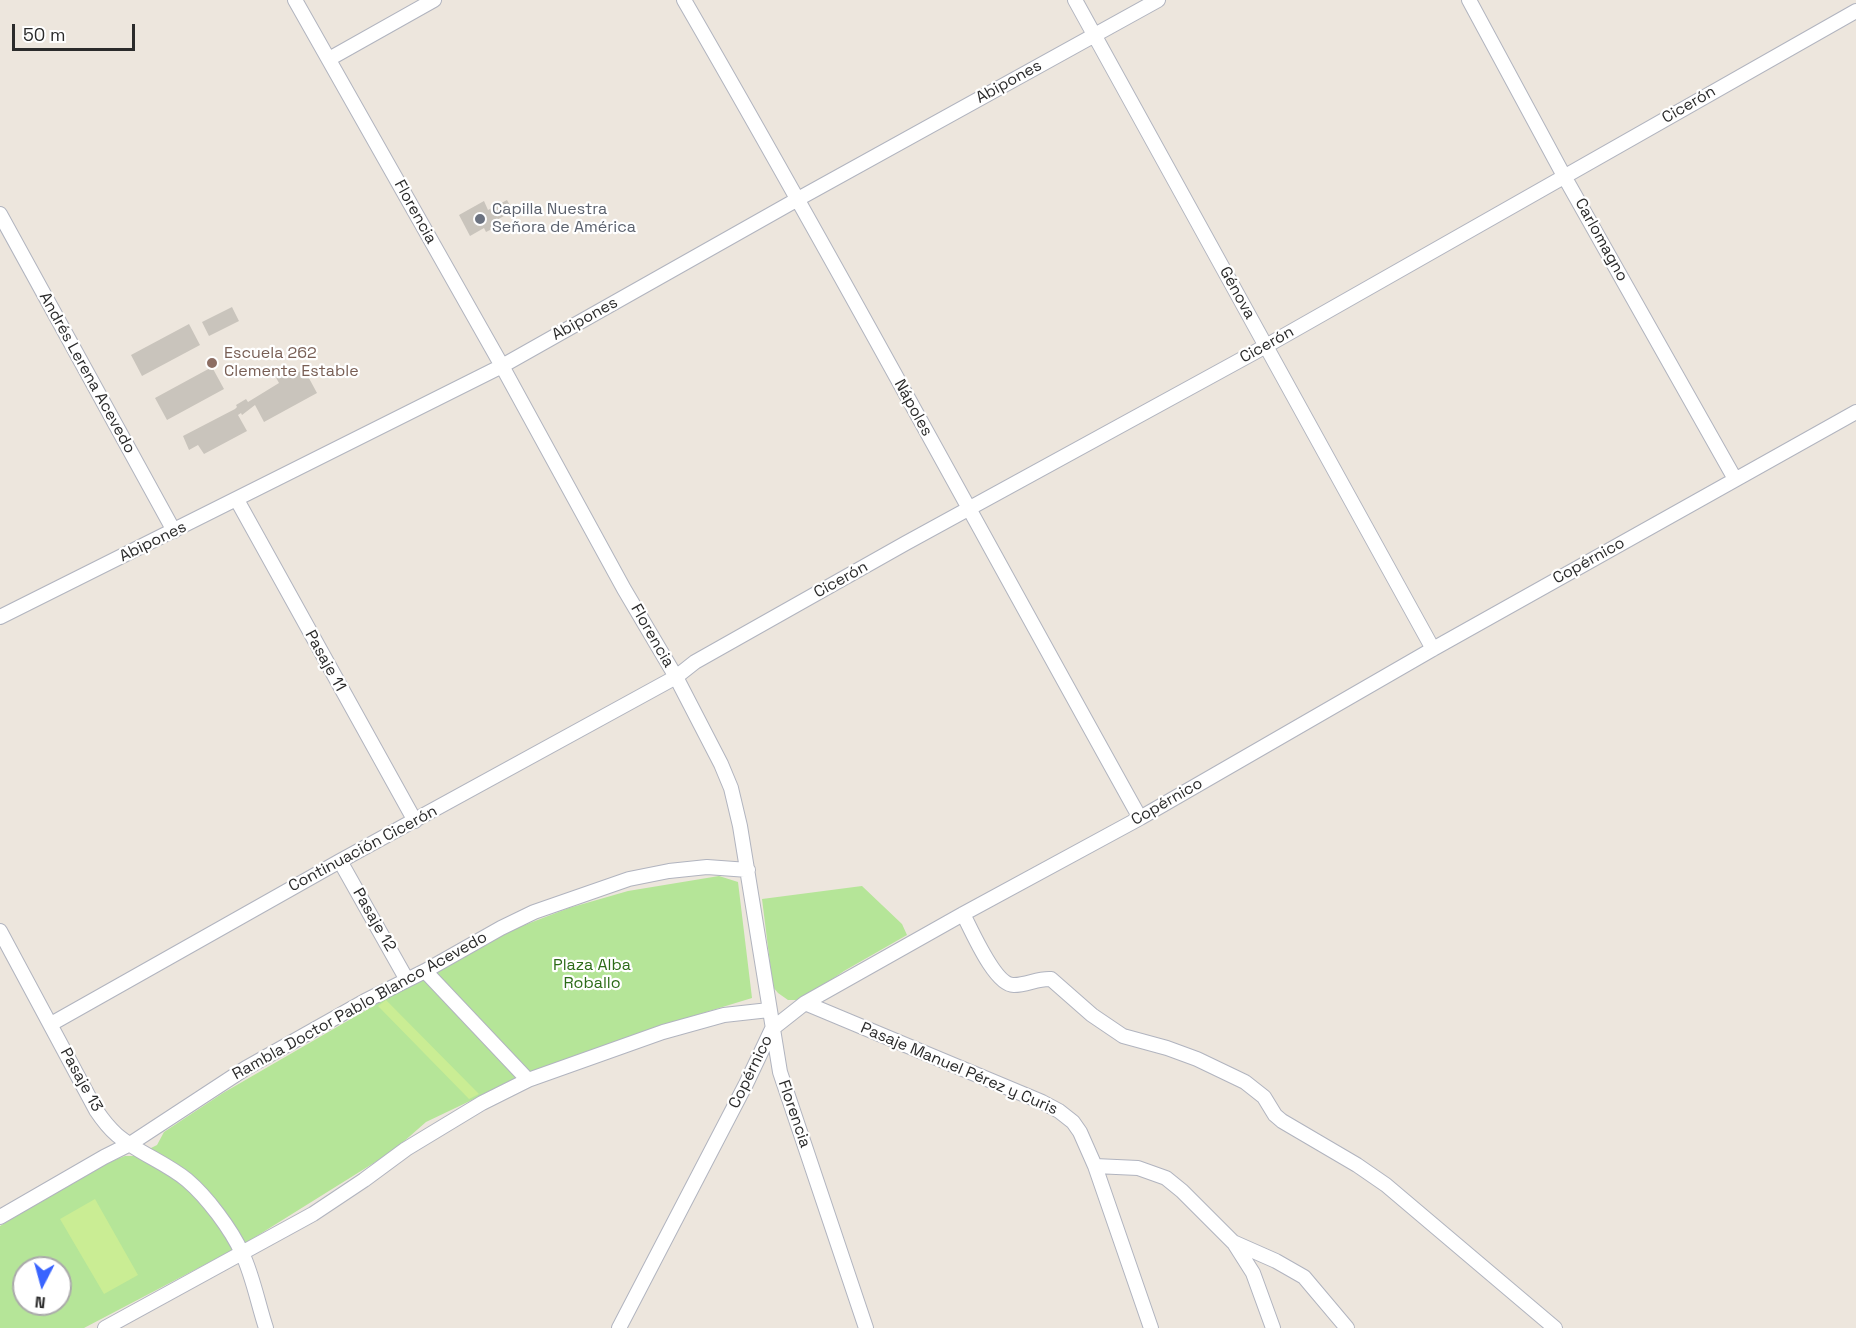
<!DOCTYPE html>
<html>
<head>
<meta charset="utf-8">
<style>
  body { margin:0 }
  #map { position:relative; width:1856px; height:1328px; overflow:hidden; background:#ede6dd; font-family:"Space Grotesk",sans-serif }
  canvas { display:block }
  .north { position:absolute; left:12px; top:1256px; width:60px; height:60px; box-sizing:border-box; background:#fff; border:2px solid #aaa; border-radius:50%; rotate:186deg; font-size:16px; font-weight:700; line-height:24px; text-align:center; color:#2b2b2b }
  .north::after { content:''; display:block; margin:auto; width:21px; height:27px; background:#3964ff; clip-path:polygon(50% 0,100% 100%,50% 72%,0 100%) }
  .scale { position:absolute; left:12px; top:24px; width:123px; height:27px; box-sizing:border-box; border:3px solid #2b2b2b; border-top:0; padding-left:8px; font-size:18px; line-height:21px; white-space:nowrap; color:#2b2b2b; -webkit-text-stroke:4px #fff; paint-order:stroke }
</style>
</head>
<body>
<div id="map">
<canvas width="1856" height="1328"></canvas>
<div class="north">N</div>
<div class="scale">50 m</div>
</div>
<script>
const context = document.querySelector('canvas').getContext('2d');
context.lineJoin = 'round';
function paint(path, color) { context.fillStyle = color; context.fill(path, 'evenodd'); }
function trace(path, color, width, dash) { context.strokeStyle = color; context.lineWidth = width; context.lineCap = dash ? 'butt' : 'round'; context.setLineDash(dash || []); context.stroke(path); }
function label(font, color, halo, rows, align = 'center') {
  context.font = font + ' "Space Grotesk",sans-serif'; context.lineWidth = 4.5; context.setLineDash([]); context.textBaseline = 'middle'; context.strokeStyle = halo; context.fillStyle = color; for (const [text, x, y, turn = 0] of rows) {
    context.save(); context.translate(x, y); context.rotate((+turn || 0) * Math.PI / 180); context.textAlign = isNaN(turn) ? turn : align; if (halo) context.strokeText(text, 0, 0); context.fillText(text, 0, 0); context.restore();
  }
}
const green = new Path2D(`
  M 719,876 L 738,882 L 752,998 L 680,1020 L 537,1069 L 426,1122 L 393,1151 L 244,1244 L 84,1328 L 0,1328 L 0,1226 L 96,1167 L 125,1156 L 135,1156 L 157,1145 L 164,1132 L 223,1093 L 413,983 L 514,929 L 569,908 L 628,891 ZM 24,1268 L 60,1268 L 60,1304 L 24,1304 Z
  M 862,886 L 902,924 L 907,935 L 844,971 L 802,1000 L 788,1000 L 778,993 L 773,987 L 762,899 Z`);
const pitch = new Path2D(`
  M 386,1000 L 479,1094 L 469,1099 L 378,1006 Z
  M 95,1199 L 138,1275 L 104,1294 L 60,1219 Z`);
const building = new Path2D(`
  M 507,200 L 513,211 L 493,222 L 496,227 L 486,232 L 484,228 L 470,236 L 459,215 L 484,201 L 488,210 Z
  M 232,307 L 239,321 L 209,336 L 202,322 Z
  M 189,324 L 200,345 L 142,376 L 131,355 Z
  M 212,367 L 224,389 L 167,420 L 155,398 Z
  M 284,368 L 290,377 L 304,369 L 317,393 L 264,422 L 255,405 L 242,415 L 241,413 L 238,415 L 247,431 L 204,454 L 198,445 L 189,450 L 183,436 L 235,409 L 237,407 L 236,405 L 246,399 L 248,402 L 279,383 L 274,374 Z`);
const street = new Path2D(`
  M 295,0 L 502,366 L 624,589 L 676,677 L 721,764 L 731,788 L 740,826 L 780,1072 L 866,1328
  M 684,0 C 840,270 988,545 1140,818
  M 1075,0 L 1433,649
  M 1469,0 L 1564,176 L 1735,479
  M 329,59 L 434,0
  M 0,214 L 174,531
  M 237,500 L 415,821
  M 0,617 L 502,366 L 798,199 L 1158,0
  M 340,861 L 407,980
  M 963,914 C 971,929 995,986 1014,985 C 1027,985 1038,978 1051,979 L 1092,1015 L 1123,1036 L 1167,1048 L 1197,1059 L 1245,1082 L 1264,1097 L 1275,1115 L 1282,1121 L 1357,1165 L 1386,1185 L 1555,1328
  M 0,931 L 96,1110 C 102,1119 109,1128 117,1135 C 138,1153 165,1162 187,1180 C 207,1197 231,1229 242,1253 C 253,1276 258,1304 266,1328
  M 425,971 L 528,1080
  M 805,1003 L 1042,1102 L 1059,1111 L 1073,1122 L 1080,1132 L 1095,1166 L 1151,1328
  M 51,1024 L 340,861 L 676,677 L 695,662 L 906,543 L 1266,346 L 1856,11
  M 1095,1166 L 1138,1168 L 1166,1178 L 1182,1191 L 1233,1242 L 1276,1261 L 1304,1277 L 1347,1328
  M 0,1217 L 104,1157 L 130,1144 L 246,1068 L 365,1001 L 425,971 L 501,928 L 534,912 L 629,879 L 669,871 L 707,867 L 748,870
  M 1234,1243 L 1253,1273 L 1273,1328
  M 105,1328 L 313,1214 L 364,1180 L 406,1149 L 482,1103 L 528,1080 L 663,1032 L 724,1015 L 769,1010
  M 619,1328 L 746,1084 L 772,1029 L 805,1003 L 963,914 L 1140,818 L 1433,649 L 1856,412`);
const markers = [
  [480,219,6,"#6b7280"],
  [212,363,6,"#8d6e63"]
];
const streetNames = [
  ["Abipones",1009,82,-29],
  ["Cicerón",1689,105,-30],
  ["Florencia",415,212,61],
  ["Carlomagno",1601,240,61],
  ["Génova",1237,293,61],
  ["Abipones",585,319,-29],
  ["Cicerón",1267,345,-29],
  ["Andrés Lerena Acevedo",87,373,61],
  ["Nápoles",913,408,61],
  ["Abipones",153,542,-26],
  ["Copérnico",1589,561,-29],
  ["Cicerón",841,580,-29],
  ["Florencia",652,636,60],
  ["Pasaje 11",325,661,61],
  ["Copérnico",1167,802,-30],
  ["Continuación Cicerón",363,849,-28],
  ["Pasaje 12",374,920,60],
  ["Rambla Doctor Pablo Blanco Acevedo",360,1006,-29],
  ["Pasaje Manuel Pérez y Curis",959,1069,23],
  ["Copérnico",751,1072,-64],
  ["Pasaje 13",81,1080,61],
  ["Florencia",794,1114,71]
];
const worshipNames = [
  ["Capilla Nuestra",492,210],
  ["Señora de América",492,228]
];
const educationNames = [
  ["Escuela 262",224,354],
  ["Clemente Estable",224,372]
];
const parkNames = [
  ["Plaza Alba",592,966],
  ["Roballo",592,984]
];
paint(green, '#b5e598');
paint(pitch, '#caed94');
paint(building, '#c9c4bc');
trace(street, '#b1b4bf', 16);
trace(street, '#fff', 14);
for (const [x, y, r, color] of markers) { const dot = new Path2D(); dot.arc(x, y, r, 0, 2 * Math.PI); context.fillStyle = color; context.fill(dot); trace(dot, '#fff', 2); }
label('16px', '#2b2b2b', '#fff', streetNames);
label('16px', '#5b616d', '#fff', worshipNames, 'left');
label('16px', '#785e54', '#fff', educationNames, 'left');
label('16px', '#2c6b18', '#fff', parkNames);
</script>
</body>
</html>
